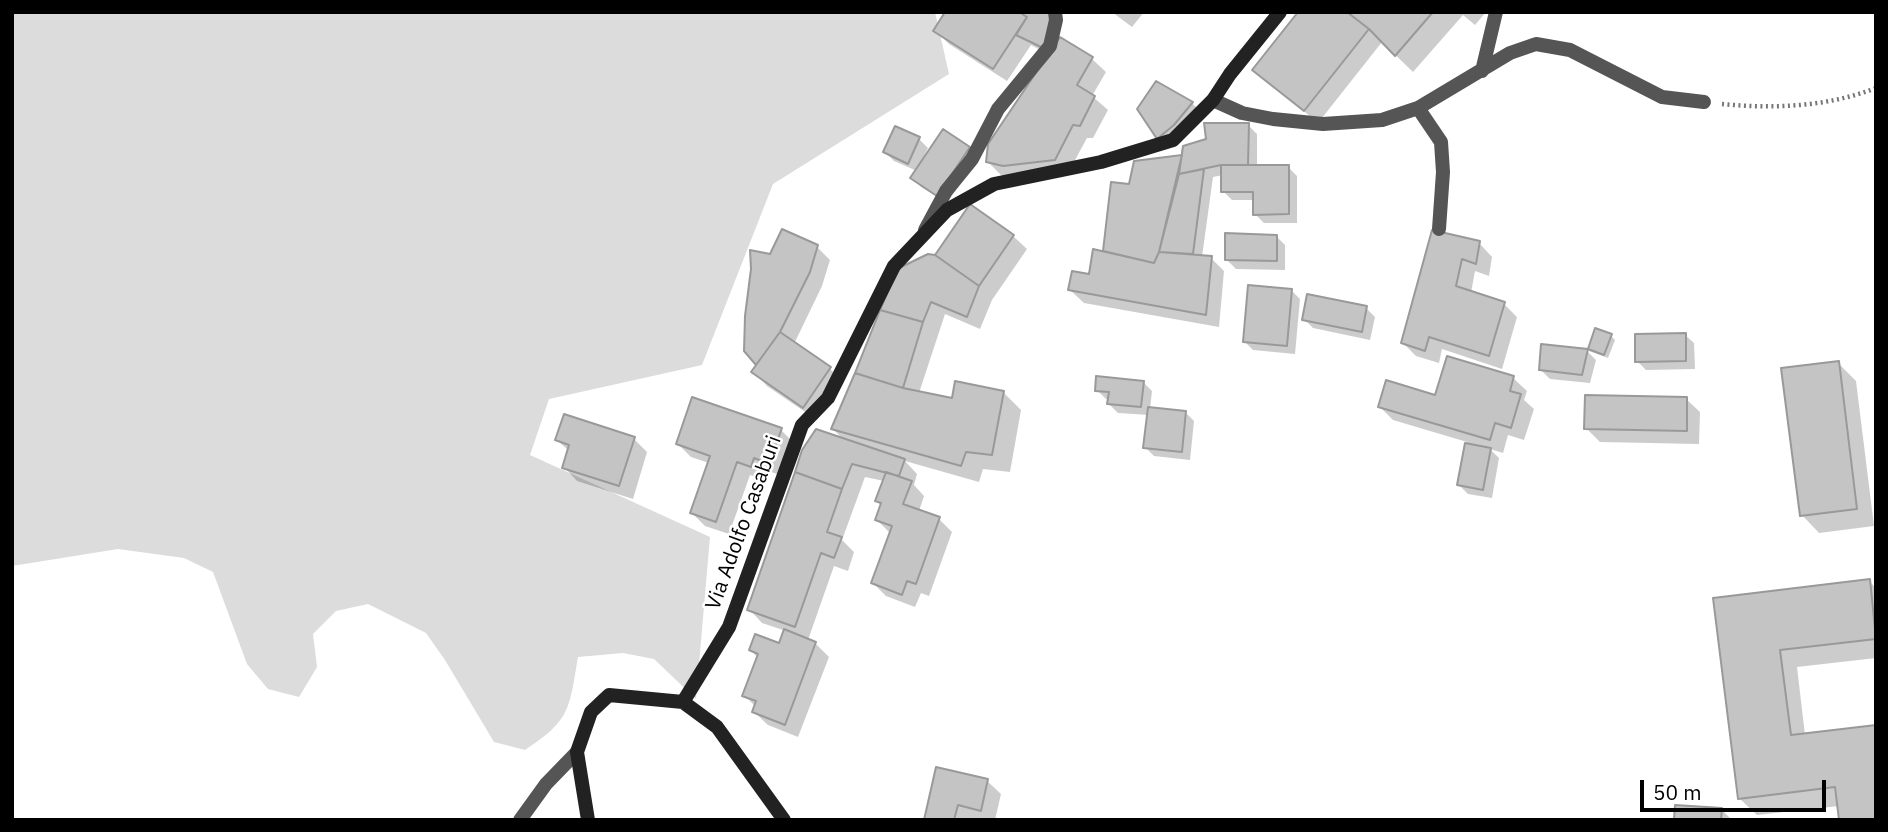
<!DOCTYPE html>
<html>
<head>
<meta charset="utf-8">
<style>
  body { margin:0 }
  #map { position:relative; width:1888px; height:832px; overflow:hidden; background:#fff; font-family:"IBM Plex Sans",sans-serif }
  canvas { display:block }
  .frame { position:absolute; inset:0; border:14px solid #000; pointer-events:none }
  .scale { position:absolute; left:1640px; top:780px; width:186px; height:32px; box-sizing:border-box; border:4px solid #000; border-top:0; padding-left:9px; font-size:21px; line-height:24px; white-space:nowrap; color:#000; -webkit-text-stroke:5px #fff; paint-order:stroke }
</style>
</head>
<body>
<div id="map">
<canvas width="1888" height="832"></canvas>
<div class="frame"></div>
<div class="scale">50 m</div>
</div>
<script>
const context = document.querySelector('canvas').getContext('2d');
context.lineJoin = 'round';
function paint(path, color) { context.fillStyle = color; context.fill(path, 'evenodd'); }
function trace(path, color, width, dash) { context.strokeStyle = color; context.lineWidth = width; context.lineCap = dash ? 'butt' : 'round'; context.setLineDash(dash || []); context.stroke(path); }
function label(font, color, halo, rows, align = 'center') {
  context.font = font + ' "IBM Plex Sans",sans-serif'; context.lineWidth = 5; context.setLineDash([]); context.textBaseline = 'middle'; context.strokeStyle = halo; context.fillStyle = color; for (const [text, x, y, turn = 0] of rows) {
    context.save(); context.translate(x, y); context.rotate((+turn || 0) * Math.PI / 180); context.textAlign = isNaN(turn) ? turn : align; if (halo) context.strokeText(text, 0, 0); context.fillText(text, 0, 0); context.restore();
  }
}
const green = new Path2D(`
  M 12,12 L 935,12 L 949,74 L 773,184 L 702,365 L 549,399 L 530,455 L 710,537 L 696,699 L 654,659 L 623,653 L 578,657 C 569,709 571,720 525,750 L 494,742 L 445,660 L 426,633 L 368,604 L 336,611 L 313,634 L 317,667 L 299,697 L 268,689 L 247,664 L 213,572 L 184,558 L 118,549 L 12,566 Z`);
const shadow = new Path2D(`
  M 1057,12 L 1054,46 L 1060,40 L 1092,59 L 1106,72 L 1092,96 L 1108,110 L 1093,138 L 1087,138 L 1068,173 L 1017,179 L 1001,175 L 987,161 L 1050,55 L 1031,45 L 1007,81 L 949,44 L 935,30 Z
  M 1112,12 L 1144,12 L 1132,27 Z
  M 1301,12 L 1486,12 L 1475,25 L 1463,15 L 1413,72 L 1382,42 L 1318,123 L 1255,70 Z
  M 1157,84 L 1192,103 L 1201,112 L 1167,147 L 1140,109 Z
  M 1248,125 L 1257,134 L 1257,167 L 1288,167 L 1297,176 L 1297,223 L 1264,223 L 1255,214 L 1255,200 L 1232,200 L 1223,191 L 1223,175 L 1213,177 L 1202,257 L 1211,258 L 1224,271 L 1219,327 L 1084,303 L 1070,290 L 1090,276 L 1104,253 L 1112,184 L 1130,186 L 1181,157 Z
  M 919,139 L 928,148 L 923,158 L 925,159 L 969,148 L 978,157 L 947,203 L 921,187 L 913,178 L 917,171 L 894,161 L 885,152 Z
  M 1433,232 L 1479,243 L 1492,257 L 1489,276 L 1475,271 L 1471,293 L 1504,304 L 1517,317 L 1502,369 L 1442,349 L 1439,363 L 1416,356 L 1403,343 Z
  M 1013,236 L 1027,249 L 992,300 L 980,329 L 945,314 L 919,393 L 954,400 L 1003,392 L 1021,410 L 1010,472 L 983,469 L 979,482 L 905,461 L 917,474 L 914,485 L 924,496 L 919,511 L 939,519 L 952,532 L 929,596 L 921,593 L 915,607 L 886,596 L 873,583 L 891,534 L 877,520 L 882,506 L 877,501 L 884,481 L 865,477 L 842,540 L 854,552 L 848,571 L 834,566 L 808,640 L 815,643 L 829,657 L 798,737 L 768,725 L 754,712 L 756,707 L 744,695 L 758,658 L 751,650 L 780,645 L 786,631 L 762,623 L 749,609 L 845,441 L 833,429 L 935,257 Z
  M 1276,236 L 1285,245 L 1285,270 L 1236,269 L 1227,260 Z
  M 817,247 L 830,260 L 822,286 L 794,344 L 830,369 L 844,382 L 817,420 L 767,386 L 754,372 L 758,365 L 745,350 L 771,256 Z
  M 1291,290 L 1300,299 L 1295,354 L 1253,350 L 1244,341 Z
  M 1366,308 L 1375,317 L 1370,340 L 1313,328 L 1304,319 Z
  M 1596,330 L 1611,336 L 1615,340 L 1608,358 L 1589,351 Z
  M 1685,335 L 1694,343 L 1695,369 L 1646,370 L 1637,361 Z
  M 1587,351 L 1596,360 L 1590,383 L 1550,379 L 1541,370 Z
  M 1838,363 L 1856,381 L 1874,526 L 1819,533 L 1802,515 Z
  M 1513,378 L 1527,391 L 1524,400 L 1534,409 L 1524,440 L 1508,435 L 1503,453 L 1490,449 L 1499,458 L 1492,498 L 1468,494 L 1459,485 L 1467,442 L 1393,420 L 1380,407 L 1436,397 Z
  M 1143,382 L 1152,391 L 1150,409 L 1185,412 L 1194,421 L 1190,460 L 1154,456 L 1145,447 L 1149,415 L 1118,413 L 1109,404 L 1110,399 L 1106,399 L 1097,390 Z
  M 1686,399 L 1700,412 L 1699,444 L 1600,442 L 1586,428 Z
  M 781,430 L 794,443 L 783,476 L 768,471 L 764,480 L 750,475 L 729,534 L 705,526 L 692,513 L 709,463 L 691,457 L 678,444 Z
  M 634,439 L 647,452 L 633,499 L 577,481 L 564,467 L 569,451 L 557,440 Z
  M 1869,581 L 1876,588 L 1876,658 L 1797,667 L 1805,735 L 1876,727 L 1839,806 L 1757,815 L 1739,798 L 1715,599 Z
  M 987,781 L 1001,794 L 995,820 L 971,818 L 970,820 L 925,820 Z
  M 1721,809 L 1732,820 L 1676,820 Z`);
const building = new Path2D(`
  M 945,12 L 1019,12 L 1027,17 L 993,69 L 933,31 Z
  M 1019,12 L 1050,12 L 1052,19 L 1043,48 L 1016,35 L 1027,17 Z
  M 1298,12 L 1347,12 L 1369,29 L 1304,111 L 1252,70 Z
  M 1347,12 L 1433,12 L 1395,56 L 1369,29 Z
  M 1060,37 L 1093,57 L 1077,85 L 1095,96 L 1080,126 L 1073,125 L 1055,160 L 1003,166 L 986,162 L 988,144 Z
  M 1156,81 L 1193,102 L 1174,125 L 1157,139 L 1137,109 Z
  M 1204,123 L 1249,123 L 1248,165 L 1221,165 L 1179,174 L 1183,146 L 1206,139 Z
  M 895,126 L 920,137 L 908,164 L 883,152 Z
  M 943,129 L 970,147 L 937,196 L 910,178 Z
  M 1182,155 L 1159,252 L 1154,263 L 1103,251 L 1111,182 L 1129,184 L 1134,161 Z
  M 1221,165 L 1289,165 L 1289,214 L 1253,215 L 1253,192 L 1221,192 Z
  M 1204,169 L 1193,254 L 1159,252 L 1179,174 Z
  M 970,204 L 1014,235 L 979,286 L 935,255 Z
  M 782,229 L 818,245 L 810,272 L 780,332 L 756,365 L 744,351 L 745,316 L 751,269 L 750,250 L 770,254 Z
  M 1432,230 L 1480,241 L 1476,264 L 1462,259 L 1456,286 L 1505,302 L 1489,356 L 1429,337 L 1425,351 L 1401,343 Z
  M 1225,233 L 1277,235 L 1277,261 L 1225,260 Z
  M 1093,249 L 1154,263 L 1159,252 L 1212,256 L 1206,315 L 1068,290 L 1072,271 L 1089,274 Z
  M 928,254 L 935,255 L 979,286 L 967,317 L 931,302 L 923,322 L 880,310 L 897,269 Z
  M 1248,285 L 1292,289 L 1287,346 L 1243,342 Z
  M 1307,294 L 1367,306 L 1362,332 L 1302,320 Z
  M 880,310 L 923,322 L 903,388 L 855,373 Z
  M 1595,328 L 1612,334 L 1604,355 L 1588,349 Z
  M 780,332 L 831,367 L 803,408 L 751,372 Z
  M 1686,333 L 1686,361 L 1635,362 L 1635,334 Z
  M 1541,344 L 1588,349 L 1582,375 L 1539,370 Z
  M 1447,356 L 1514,376 L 1510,391 L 1521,394 L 1511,428 L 1495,423 L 1490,440 L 1378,407 L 1386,380 L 1435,395 Z
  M 1839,361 L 1857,509 L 1800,516 L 1781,368 Z
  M 855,373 L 903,388 L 952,398 L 955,381 L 1004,391 L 992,455 L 966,452 L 961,466 L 831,429 Z
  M 1096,376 L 1144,381 L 1141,407 L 1107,404 L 1109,392 L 1095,391 Z
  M 1585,395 L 1687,397 L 1687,431 L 1584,429 Z
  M 692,397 L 782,428 L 769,464 L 754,458 L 751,467 L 737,462 L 716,522 L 690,513 L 710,456 L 676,444 Z
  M 1148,407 L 1186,411 L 1182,452 L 1143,448 Z
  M 564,414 L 635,437 L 619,486 L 562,468 L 569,445 L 555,440 Z
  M 816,429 L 905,459 L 899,476 L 852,464 L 842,489 L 795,472 L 802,450 Z
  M 1465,443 L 1491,448 L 1483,490 L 1457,485 Z
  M 795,472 L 842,489 L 827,532 L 842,537 L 834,558 L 821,553 L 795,627 L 747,610 Z
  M 886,472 L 912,481 L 903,504 L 940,517 L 916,584 L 907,581 L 902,595 L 871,583 L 892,526 L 875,520 L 881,503 L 875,501 Z
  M 1870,579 L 1876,639 L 1780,650 L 1791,735 L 1876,725 L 1876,820 L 1839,820 L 1835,787 L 1738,799 L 1713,598 Z
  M 784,629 L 816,642 L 785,725 L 752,712 L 756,701 L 742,696 L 758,654 L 749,650 L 755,634 L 779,643 Z
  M 936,767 L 988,779 L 981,811 L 958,805 L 954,820 L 924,820 Z
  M 1675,805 L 1722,808 L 1721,820 L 1674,820 Z`);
const path = new Path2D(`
  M 1722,104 C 1773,109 1827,107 1876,88`);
const street = new Path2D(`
  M 1482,71 L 1496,12
  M 1213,100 L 1242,113 L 1273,119 L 1323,124 L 1382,120 L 1418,108 L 1510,53 L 1536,44 L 1570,50 L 1662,97 L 1704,102
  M 1418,108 L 1441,142 L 1443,172 L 1439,229
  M 925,230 L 946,191 L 972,159 L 998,109 L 1050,46 L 1056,20 L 1055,12
  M 520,820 L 546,784 L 577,752`);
const secondary = new Path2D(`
  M 683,702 L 729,627 L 802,425 L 828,398 L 894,266 L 947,210 L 994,184 L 1101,162 L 1173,140 L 1213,100 L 1230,74 L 1280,12
  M 588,820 L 577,752 L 591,712 L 609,695 L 683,702 L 717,727 L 784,820`);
const streetNames = [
  ["Via Adolfo Casaburi",744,523,-70]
];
paint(green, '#dcdcdc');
paint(shadow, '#0003');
paint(building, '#c4c4c4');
trace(building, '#999', 2);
trace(path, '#777', 4.5, [2, 3.5]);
trace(street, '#555', 14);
trace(secondary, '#222', 14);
label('21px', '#000', '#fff', streetNames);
</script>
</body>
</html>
